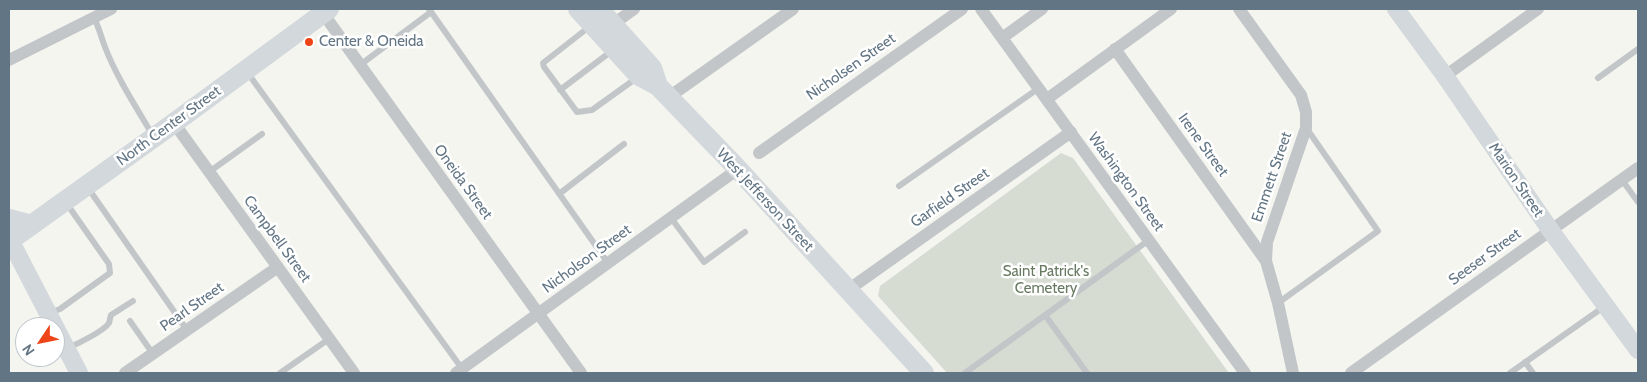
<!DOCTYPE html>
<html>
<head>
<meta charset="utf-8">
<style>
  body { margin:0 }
  #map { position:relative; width:1647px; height:382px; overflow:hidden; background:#f5f5f0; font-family:Cabin,sans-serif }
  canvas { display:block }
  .frame { position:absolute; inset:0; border:10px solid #627584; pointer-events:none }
  .north { position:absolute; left:15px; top:317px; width:50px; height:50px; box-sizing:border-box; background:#fff; border:1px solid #c0c8ce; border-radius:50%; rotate:236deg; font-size:14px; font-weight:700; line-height:20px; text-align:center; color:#627584 }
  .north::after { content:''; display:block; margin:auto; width:18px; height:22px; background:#ee4417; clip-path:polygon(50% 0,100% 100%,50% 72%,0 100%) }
</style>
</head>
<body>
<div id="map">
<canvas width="1647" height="382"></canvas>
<div class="frame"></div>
<div class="north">N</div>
</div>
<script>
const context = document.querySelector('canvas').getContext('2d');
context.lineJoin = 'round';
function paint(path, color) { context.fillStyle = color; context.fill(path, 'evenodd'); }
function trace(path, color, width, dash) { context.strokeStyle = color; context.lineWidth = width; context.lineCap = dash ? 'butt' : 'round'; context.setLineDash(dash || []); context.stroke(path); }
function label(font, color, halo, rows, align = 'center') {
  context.font = font + ' Cabin,sans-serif'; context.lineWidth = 5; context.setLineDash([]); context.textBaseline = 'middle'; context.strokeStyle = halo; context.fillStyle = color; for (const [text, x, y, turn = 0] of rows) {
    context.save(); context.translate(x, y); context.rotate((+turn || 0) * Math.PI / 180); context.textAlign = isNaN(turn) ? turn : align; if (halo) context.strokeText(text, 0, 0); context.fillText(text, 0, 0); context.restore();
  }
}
const green = new Path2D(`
  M 1061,153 L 1073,158 L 1229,373 L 947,373 L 878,296 L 880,286 Z`);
const lane = new Path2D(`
  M 429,9 L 608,263
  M 94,18 C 99,27 101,37 105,47 C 116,76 136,107 152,134
  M 589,27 L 543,63 L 544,67 L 577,112 L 592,110 L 638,77
  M 360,65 L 431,12
  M 247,72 L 463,370
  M 1598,78 L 1638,49
  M 560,90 L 613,50
  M 209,172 L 262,134
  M 1622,180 L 1638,202
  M 899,186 L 1039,88
  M 88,188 L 187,330
  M 559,194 L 624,144
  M 671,218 L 704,262 L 745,232
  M 1278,303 L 1378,231 L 1307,129
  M 50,313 L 60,309 L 110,273 L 109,264 L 67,204
  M 1045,315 L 1087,373
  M 130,321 L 153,354
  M 68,348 C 77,344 104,331 109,323 C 110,320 110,317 111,315 L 133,301
  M 1525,362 L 1533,373
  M 280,373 L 329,339
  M 965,373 L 1149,240
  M 1510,373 L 1605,306`);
const street = new Path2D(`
  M 320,9 L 581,373
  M 981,9 L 1245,373
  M 1239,9 L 1301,95 L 1306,112 L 1306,128 L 1267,242 L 1266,261 L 1278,303 L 1293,373
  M 608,28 L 634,9
  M 1002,38 L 1042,9
  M 1115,49 L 1266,261
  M 9,60 L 111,9
  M 1445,76 L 1538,9
  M 669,97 L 793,9
  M 1047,99 L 1171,9
  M 174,123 L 354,373
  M 759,153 L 962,9
  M 848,290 L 1071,132
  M 125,373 L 278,267
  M 456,373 L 738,169
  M 1351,373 L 1638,168`);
const secondary = new Path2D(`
  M 1396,9 L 1445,76 L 1551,231 L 1638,350
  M 10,240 L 79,373`);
const primary = new Path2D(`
  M 578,9 L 639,76 L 658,86
  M 599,9 L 652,68 L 658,86 L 738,169 L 924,373
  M 9,219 L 32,225
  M 9,241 L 174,123 L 329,9`);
const markers = [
  [309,42,5,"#ee4417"]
];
const poiNames = [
  ["Center & Oneida",319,42]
];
const streetNames = [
  ["Nicholsen Street",851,67,-35],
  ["North Center Street",169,126,-36],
  ["Irene Street",1203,145,54],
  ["Emmett Street",1272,177,-71],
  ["Marion Street",1516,180,56],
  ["Oneida Street",463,182,54],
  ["Washington Street",1126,182,54],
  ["Garfield Street",950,198,-35],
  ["West Jefferson Street",765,200,47],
  ["Campbell Street",277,239,54],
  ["Seeser Street",1485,257,-36],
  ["Nicholson Street",587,259,-36],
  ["Pearl Street",192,307,-35]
];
const parkNames = [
  ["Saint Patrick's",1046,272],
  ["Cemetery",1046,289]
];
paint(green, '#d6dcd1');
trace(lane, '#c2c6c9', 6);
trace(street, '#c2c6c9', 12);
trace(secondary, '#d3d8dc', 18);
trace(primary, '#d3d8dc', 20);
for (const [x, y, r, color] of markers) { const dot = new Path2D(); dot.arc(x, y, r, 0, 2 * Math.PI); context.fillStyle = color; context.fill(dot); trace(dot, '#fff', 2); }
label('15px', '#627584', '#fff', poiNames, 'left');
label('15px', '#627584', '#fff', streetNames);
label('15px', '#677a61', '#fff', parkNames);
</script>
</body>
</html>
